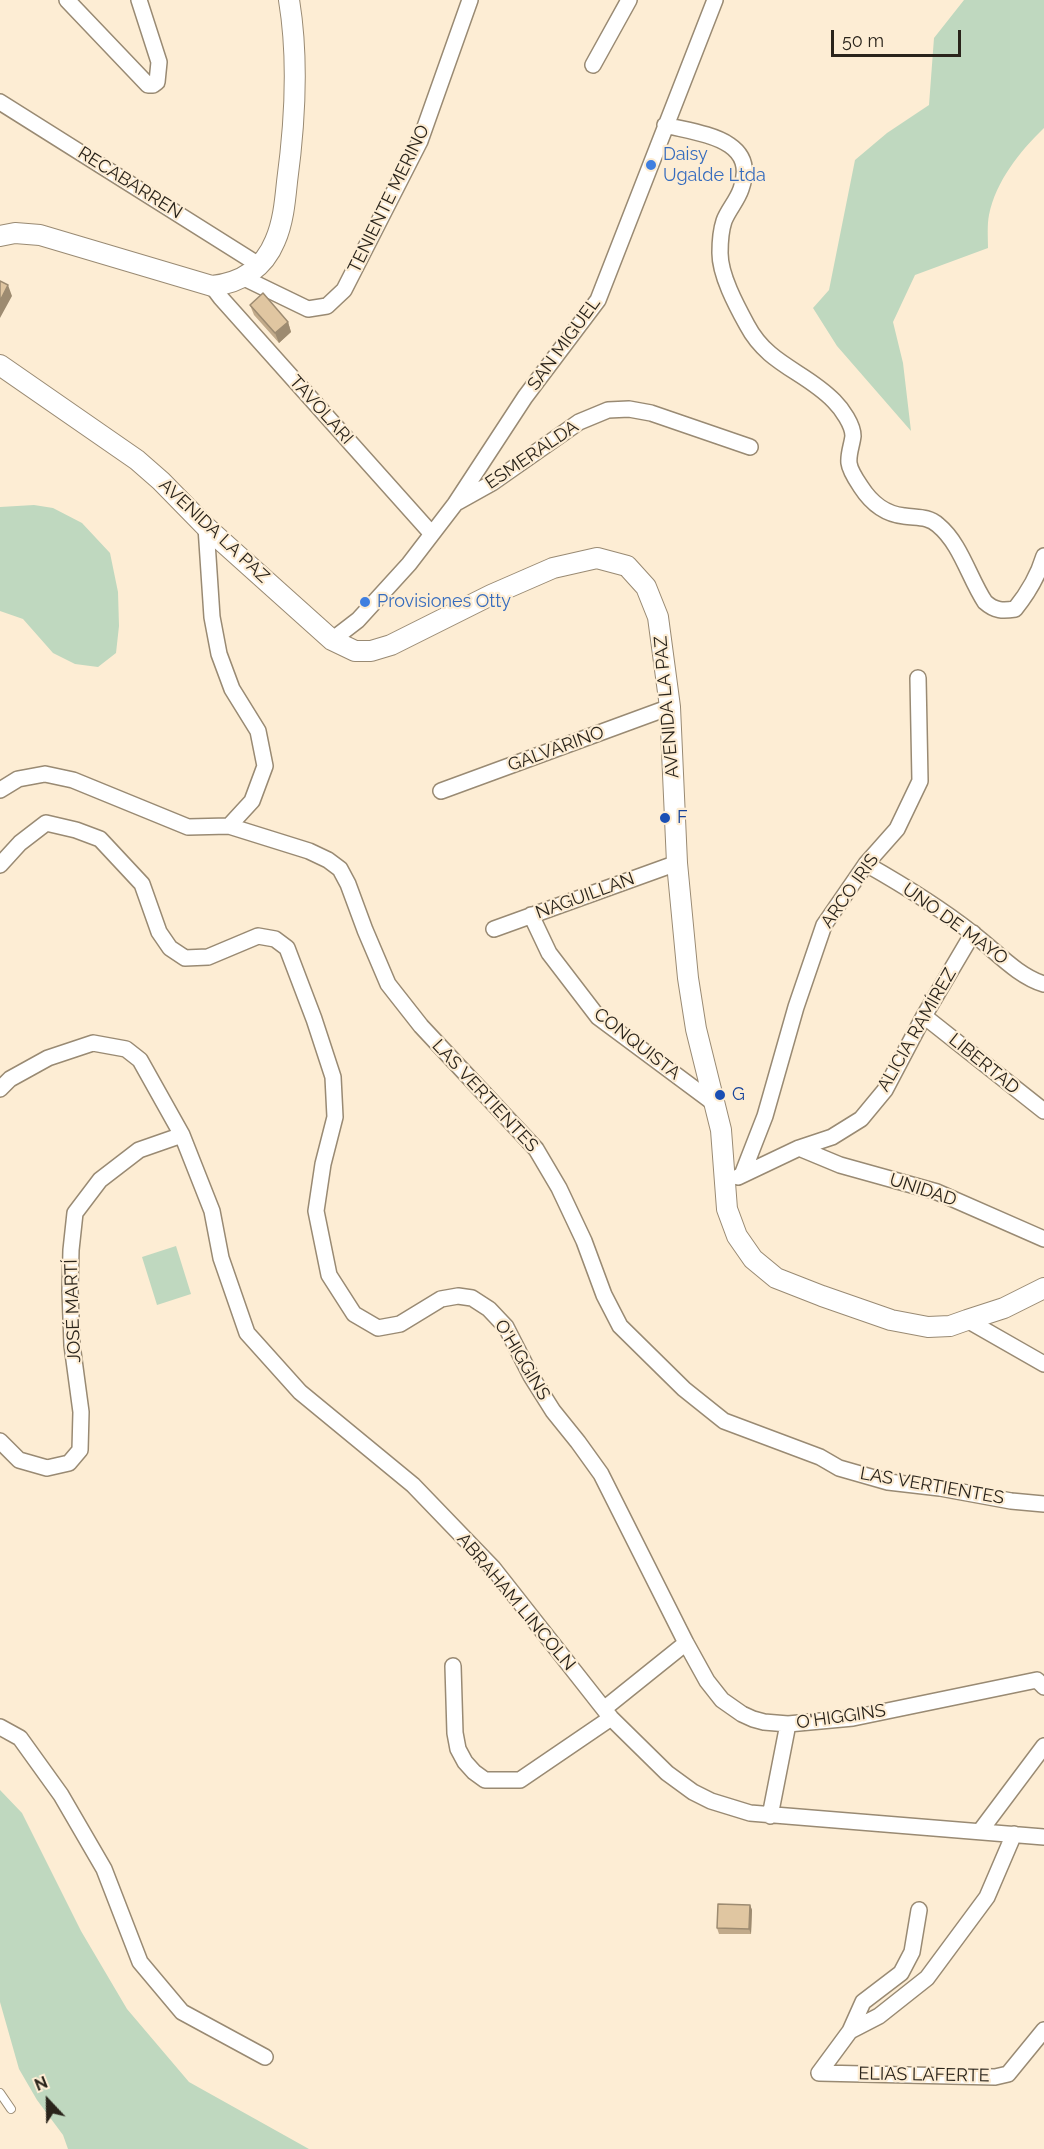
<!DOCTYPE html>
<html>
<head>
<meta charset="utf-8">
<style>
  body { margin:0 }
  #map { position:relative; width:1044px; height:2149px; overflow:hidden; background:#fdedd4; font-family:Raleway,sans-serif }
  canvas { display:block }
  .north { position:absolute; left:18px; top:2071px; width:60px; height:60px; -webkit-text-stroke:4px #fdedd4; paint-order:stroke; rotate:338deg; font-size:16px; font-weight:700; line-height:24px; text-align:center; color:#2a241b }
  .north::after { content:''; display:block; margin:auto; width:21px; height:27px; background:#2a241b; clip-path:polygon(50% 0,100% 100%,50% 72%,0 100%) }
  .scale { position:absolute; left:831px; top:30px; width:130px; height:27px; box-sizing:border-box; border:3px solid #2a241b; border-top:0; padding-left:8px; font-size:18px; line-height:21px; white-space:nowrap; color:#2a241b; -webkit-text-stroke:4px #fdedd4; paint-order:stroke }
</style>
</head>
<body>
<div id="map">
<canvas width="1044" height="2149"></canvas>
<div class="north">N</div>
<div class="scale">50 m</div>
</div>
<script>
const context = document.querySelector('canvas').getContext('2d');
context.lineJoin = 'round';
function paint(path, color) { context.fillStyle = color; context.fill(path, 'evenodd'); }
function trace(path, color, width, dash) { context.strokeStyle = color; context.lineWidth = width; context.lineCap = dash ? 'butt' : 'round'; context.setLineDash(dash || []); context.stroke(path); }
function label(font, color, halo, rows, align = 'center') {
  context.font = font + ' Raleway,sans-serif'; context.lineWidth = 4.5; context.setLineDash([]); context.textBaseline = 'middle'; context.strokeStyle = halo; context.fillStyle = color; for (const [text, x, y, turn = 0] of rows) {
    context.save(); context.translate(x, y); context.rotate((+turn || 0) * Math.PI / 180); context.textAlign = isNaN(turn) ? turn : align; if (halo) context.strokeText(text, 0, 0); context.fillText(text, 0, 0); context.restore();
  }
}
const green = new Path2D(`
  M 964,0 L 1044,0 L 1044,128 C 1020,151 996,181 989,215 C 987,225 988,237 988,248 L 915,275 L 893,322 L 903,363 L 911,431 L 837,346 L 813,308 L 829,290 L 855,160 L 887,133 L 929,105 L 934,38 Z
  M 34,505 L 53,508 L 82,523 L 110,553 L 118,592 L 119,626 L 116,653 L 98,667 L 75,664 L 53,653 L 23,619 L 0,611 L 0,507 Z
  M 176,1246 L 191,1294 L 157,1305 L 142,1257 Z
  M 0,1790 L 22,1813 L 81,1931 L 127,2009 L 189,2082 L 309,2149 L 68,2149 L 63,2135 L 37,2100 L 19,2069 L 0,2002 Z`);
const service = new Path2D(`
  M 0,2093 L 11,2109`);
const minor = new Path2D(`
  M 67,0 L 148,85 L 153,85 L 157,82 L 159,62 L 139,0
  M 593,65 L 629,0
  M 0,102 L 259,265
  M 665,125 C 700,134 759,138 741,189 C 737,201 728,210 724,221 C 721,230 720,244 720,253 C 720,275 736,305 747,325 C 768,365 805,371 834,401 C 842,409 853,425 853,436 C 852,445 848,454 849,463 C 850,471 857,481 861,487 C 872,504 885,514 904,516 C 917,518 928,516 938,525 C 961,544 969,578 985,602 C 995,611 1003,611 1015,609 C 1028,593 1038,576 1044,556
  M 244,278 L 308,309 L 327,306 L 344,290 L 420,141 L 470,0
  M 212,286 L 221,298 L 431,533
  M 458,502 L 492,483 L 579,422 L 608,410 L 629,409 L 651,413 L 750,447
  M 206,527 L 212,617 L 219,654 L 232,689 L 258,731 L 265,766 L 252,801 L 229,826
  M 332,640 L 358,620 L 409,564 L 455,504 L 525,397 L 598,300 L 715,0
  M 0,790 L 18,779 L 45,774 L 73,780 L 188,827 L 229,826 L 309,851 L 328,860 L 340,869 L 348,884 L 365,930 L 388,984 L 421,1026 L 536,1149 L 559,1188 L 584,1241 L 604,1295 L 620,1326 L 684,1389 L 724,1421 L 820,1457 L 839,1468 L 888,1482 L 940,1488 L 1011,1501 L 1044,1504
  M 441,791 L 670,707
  M 866,864 C 903,885 939,907 972,933 C 995,950 1017,976 1044,984
  M 0,865 L 20,843 L 46,823 L 76,830 L 100,839 L 142,884 L 159,932 L 170,948 L 185,958 L 208,957 L 258,936 L 275,939 L 287,948 L 314,1019 L 333,1077 L 335,1117 L 323,1164 L 316,1211 L 329,1275 L 354,1314 L 378,1328 L 400,1324 L 441,1299 L 458,1296 L 472,1298 L 489,1309 L 506,1327 L 531,1376 L 553,1411 L 578,1442 L 601,1474 L 686,1643 L 707,1681 L 722,1700 L 742,1714 L 753,1719 L 764,1722 L 788,1724 L 853,1718 L 1037,1680 L 1044,1687
  M 531,915 L 549,953 L 598,1017 L 715,1104
  M 494,929 L 677,863
  M 924,1016 L 1044,1111
  M 0,1089 L 10,1079 L 48,1058 L 93,1043 L 126,1049 L 140,1060 L 182,1135 L 212,1211 L 221,1258 L 247,1333 L 300,1392 L 413,1485 L 493,1568 L 611,1718 L 667,1773 L 693,1792 L 711,1801 L 750,1813 L 1044,1837
  M 799,1148 L 840,1165 L 937,1192 L 1044,1239
  M 742,1175 L 765,1116 L 796,1007 L 824,925 L 866,864 L 897,829 L 920,781 L 918,678
  M 738,1177 L 799,1148 L 832,1137 L 861,1119 L 885,1090 L 924,1016 L 973,933
  M 967,1320 L 1044,1364
  M 0,1441 L 19,1460 L 47,1468 L 69,1463 L 80,1450 L 81,1412 L 72,1345 L 70,1291 L 71,1250 L 75,1213 L 100,1180 L 139,1150 L 182,1135
  M 453,1666 L 455,1733 L 458,1749 L 465,1762 L 474,1772 L 485,1780 L 520,1780 L 611,1718
  M 605,1708 L 686,1643
  M 0,1727 L 20,1738 L 61,1795 L 104,1869 L 140,1962 L 182,2012 L 265,2057
  M 770,1816 L 788,1724
  M 981,1830 L 1044,1746
  M 850,2031 L 863,2002 L 901,1973 L 912,1952 L 919,1910
  M 819,2073 L 850,2031 L 879,2016 L 927,1978 L 987,1897 L 1014,1834
  M 819,2073 L 995,2077 L 1008,2074 L 1044,2030`);
const tertiary = new Path2D(`
  M 0,236 L 15,233 L 40,235 L 212,286 C 241,283 264,268 275,241 C 283,223 285,202 287,182 C 295,123 299,60 289,0
  M 0,365 L 137,460 L 161,481 L 206,527 L 332,640 L 355,651 L 371,651 L 391,645 L 491,595 L 553,568 L 597,558 L 627,566 L 646,587 L 658,617 L 670,707 L 677,863 L 688,978 L 696,1029 L 721,1130 L 727,1209 L 737,1236 L 753,1259 L 776,1278 L 822,1296 L 891,1320 L 928,1327 L 950,1326 L 967,1320 L 1004,1308 L 1044,1288`);
const wall = new Path2D(`
  M 250,305 L 288,322 L 291,332 L 279,343 L 254,315 Z
  M 750,1905 L 752,1910 L 751,1934 L 719,1934 L 717,1928 Z`);
const shadedWall = new Path2D(`
  M 8,285 L 12,296 L 0,318 L 0,301 Z
  M 288,322 L 291,332 L 279,343 L 275,333 Z
  M 750,1905 L 752,1910 L 751,1934 L 749,1929 Z`);
const building = new Path2D(`
  M 0,281 L 8,285 L 0,301 Z
  M 263,293 L 288,322 L 275,333 L 250,305 Z
  M 718,1904 L 750,1905 L 749,1929 L 717,1928 Z`);
const markers = [
  [651,165,6,"#3f7fe0"],
  [365,602,6,"#3f7fe0"],
  [665,818,6,"#1a4fb4"],
  [720,1095,6,"#1a4fb4"]
];
const shopNames = [
  ["Daisy",663,155],
  ["Ugalde Ltda",663,176],
  ["Provisiones Otty",377,602]
];
const streetNames = [
  ["RECABARREN",130,183,32],
  ["TENIENTE MERINO",389,199,-64],
  ["SAN MIGUEL",564,344,-54],
  ["TAVOLARI",321,410,48],
  ["ESMERALDA",532,455,-34],
  ["AVENIDA LA PAZ",214,531,43],
  ["AVENIDA LA PAZ",667,707,-95],
  ["GALVARINO",556,749,-20],
  ["ARCO IRIS",850,891,-55],
  ["NAGUILLAN",585,896,-20],
  ["UNO DE MAYO",955,924,36],
  ["ALICIA RAMÍREZ",917,1030,-60],
  ["CONQUISTA",637,1044,38],
  ["LIBERTAD",984,1064,39],
  ["LAS VERTIENTES",485,1096,47],
  ["UNIDAD",923,1190,18],
  ["JOSÉ MARTÍ",73,1311,-92],
  ["O'HIGGINS",522,1360,59],
  ["LAS VERTIENTES",932,1486,10],
  ["ABRAHAM LINCOLN",516,1602,50],
  ["O'HIGGINS",841,1717,-8],
  ["ELIAS LAFERTE",924,2075,1]
];
const transitNames = [
  ["F",677,818],
  ["G",732,1095]
];
paint(green, '#bfd8bf');
trace(service, '#998a73', 10);
trace(minor, '#998a73', 18);
trace(tertiary, '#998a73', 22);
trace(service, '#fff', 8);
trace(minor, '#fff', 15);
trace(tertiary, '#fff', 20);
paint(wall, '#c1aa8a');
paint(shadedWall, '#9d8b71');
paint(building, '#e0c6a1');
trace(building, '#9d8b71', 1.5);
for (const [x, y, r, color] of markers) { const dot = new Path2D(); dot.arc(x, y, r, 0, 2 * Math.PI); context.fillStyle = color; context.fill(dot); trace(dot, '#fdedd4', 2); }
label('18px', '#366cbe', '#fdedd4', shopNames, 'left');
label('18px', '#2a241b', '#fdedd4', streetNames);
label('18px', '#164399', '#fdedd4', transitNames, 'left');
</script>
</body>
</html>
